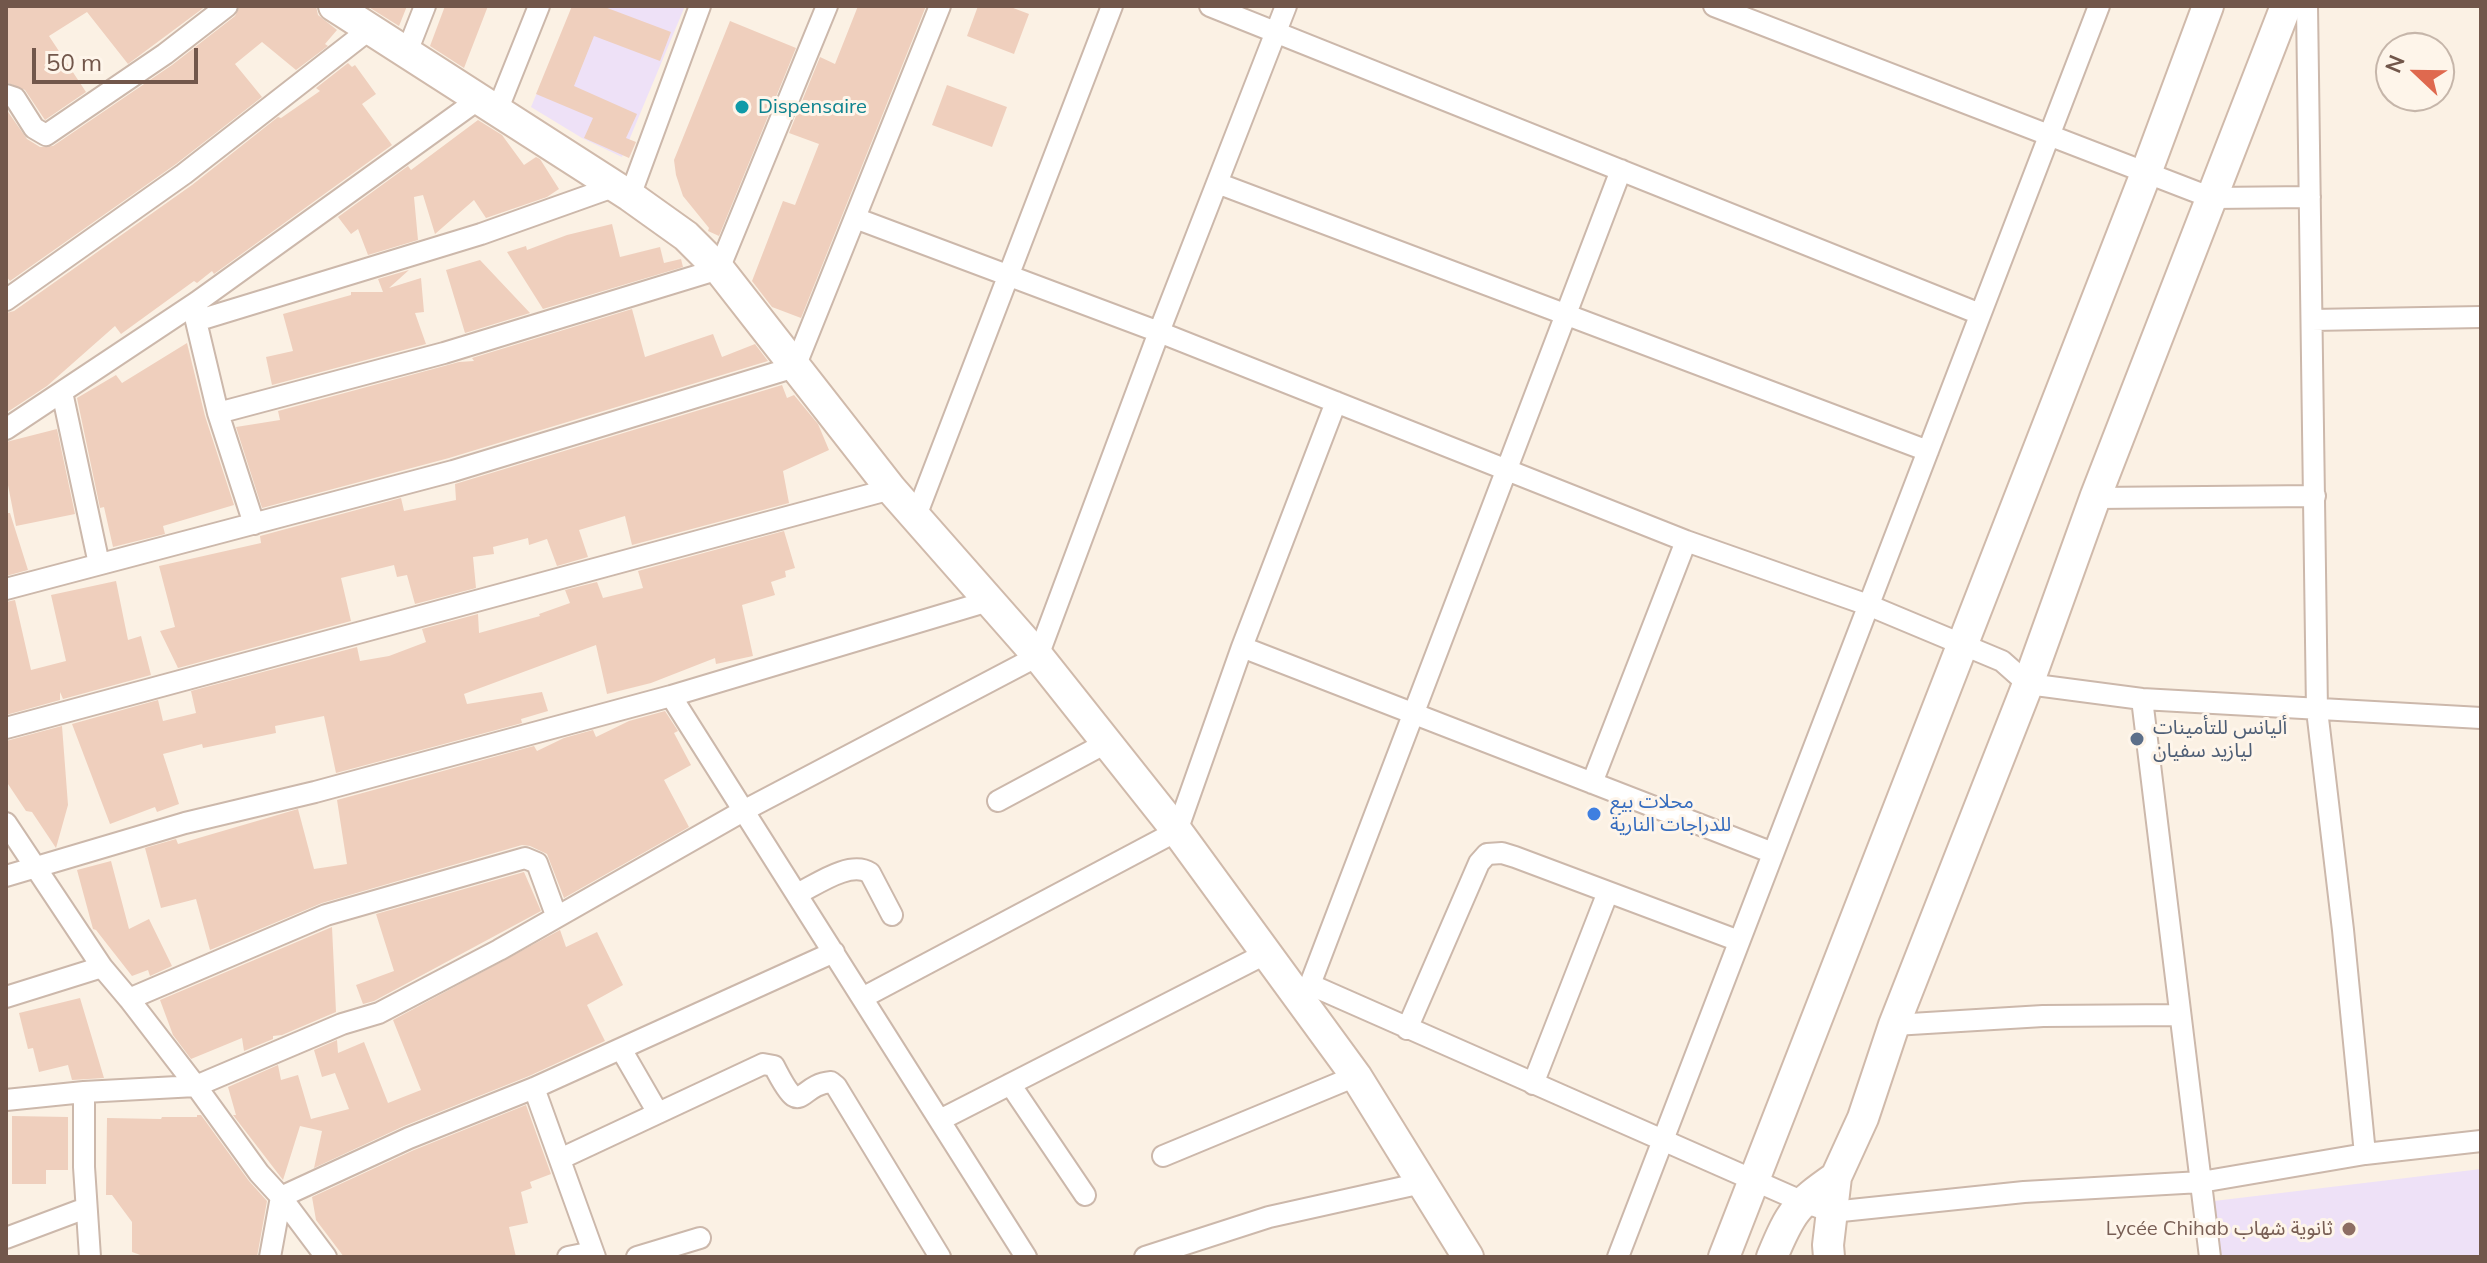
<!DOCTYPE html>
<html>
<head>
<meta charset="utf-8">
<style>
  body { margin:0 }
  #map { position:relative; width:2487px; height:1263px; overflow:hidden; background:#fbf1e4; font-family:Mulish,sans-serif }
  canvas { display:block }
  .frame { position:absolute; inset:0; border:8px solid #72574b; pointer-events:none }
  .north { position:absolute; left:2375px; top:32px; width:80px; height:80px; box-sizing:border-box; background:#fef5ea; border:2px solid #c6b6aa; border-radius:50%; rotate:292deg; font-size:22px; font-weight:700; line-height:32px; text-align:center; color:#72574b }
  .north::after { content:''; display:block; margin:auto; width:28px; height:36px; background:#df694f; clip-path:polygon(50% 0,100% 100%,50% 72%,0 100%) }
  .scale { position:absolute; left:32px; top:48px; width:166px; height:36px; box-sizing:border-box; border:4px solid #72574b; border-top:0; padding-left:10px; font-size:24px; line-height:28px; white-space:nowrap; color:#72574b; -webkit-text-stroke:6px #fef5ea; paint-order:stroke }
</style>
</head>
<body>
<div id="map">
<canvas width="2487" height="1263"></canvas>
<div class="frame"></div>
<div class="north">N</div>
<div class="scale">50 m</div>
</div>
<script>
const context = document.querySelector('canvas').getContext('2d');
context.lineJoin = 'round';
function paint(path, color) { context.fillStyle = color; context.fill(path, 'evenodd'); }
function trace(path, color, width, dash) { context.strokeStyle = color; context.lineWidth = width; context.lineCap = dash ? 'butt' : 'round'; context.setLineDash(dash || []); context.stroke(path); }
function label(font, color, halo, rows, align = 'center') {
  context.font = font + ' Mulish,"Noto Sans Arabic",sans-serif'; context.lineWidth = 6; context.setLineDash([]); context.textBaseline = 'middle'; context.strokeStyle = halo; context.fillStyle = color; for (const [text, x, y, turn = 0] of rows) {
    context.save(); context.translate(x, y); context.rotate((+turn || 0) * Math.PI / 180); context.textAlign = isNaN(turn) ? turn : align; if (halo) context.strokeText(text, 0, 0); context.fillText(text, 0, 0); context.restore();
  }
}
const education = new Path2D(`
  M 573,6 L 685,6 L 622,157 L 582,138 L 531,107 Z
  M 2481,1169 L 2481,1257 L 2221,1257 L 2214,1201 Z`);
const building = new Path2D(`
  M 6,6 L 206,6 L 128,64 L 87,12 L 49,36 L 86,92 L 45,120 L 25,90 L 6,82 Z
  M 240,6 L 316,6 L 318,15 L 337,30 L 325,44 L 328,46 L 296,70 L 262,42 L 235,64 L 262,97 L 176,164 L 10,281 L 6,276 L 6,109 L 27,139 L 40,147 L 53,146 L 172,65 L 235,16 Z
  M 367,6 L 407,6 L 399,26 Z
  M 445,6 L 488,6 L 464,68 L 430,46 Z
  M 572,6 L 602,6 L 671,32 L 660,61 L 594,36 L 574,86 L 637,114 L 626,138 L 636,142 L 629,158 L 584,138 L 593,118 L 536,94 Z
  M 858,6 L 926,6 L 801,318 L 772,307 L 752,281 L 783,201 L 795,205 L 819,144 L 789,133 L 820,57 L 835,64 Z
  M 978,6 L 1008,6 L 1029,14 L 1014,54 L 967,36 Z
  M 730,21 L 796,48 L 719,236 L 708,231 L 709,228 L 683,196 L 676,175 L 674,160 Z
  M 348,63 L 352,67 L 355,65 L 376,94 L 362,104 L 392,145 L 214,274 L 212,271 L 197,283 L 194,281 L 121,334 L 115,326 L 47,386 L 6,413 L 6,313 L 14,311 L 192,185 L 278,117 L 281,118 L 320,91 L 316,88 Z
  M 947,85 L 1007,107 L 992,147 L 932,125 Z
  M 478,120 L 502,135 L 524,165 L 536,157 L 540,159 L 559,189 L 547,197 L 486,218 L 474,200 L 435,234 L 423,195 L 414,197 L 418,240 L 368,255 L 358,229 L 351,234 L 338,217 L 408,166 L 411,170 Z
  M 612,224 L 620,257 L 660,247 L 664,263 L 681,259 L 683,267 L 543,309 L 507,252 L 526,246 L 527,250 L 567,235 Z
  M 480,260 L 530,313 L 465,333 L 446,270 Z
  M 409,270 L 389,288 L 421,278 L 424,312 L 415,313 L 426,344 L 272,385 L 266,357 L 293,351 L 283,314 L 351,295 L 351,292 L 383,292 L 378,279 Z
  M 632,309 L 645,357 L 713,334 L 722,357 L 755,344 L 768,361 L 449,458 L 262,508 L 236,427 L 280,420 L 278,411 L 459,362 L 474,361 L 472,358 Z
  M 187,343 L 205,416 L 234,505 L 163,526 L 165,534 L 113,547 L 104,507 L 100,508 L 77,398 L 116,375 L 122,383 Z
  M 782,385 L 787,398 L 794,395 L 818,424 L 829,450 L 783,471 L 789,503 L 632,545 L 625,516 L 579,530 L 588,557 L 557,566 L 547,539 L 529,545 L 528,538 L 493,547 L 494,554 L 473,557 L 476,588 L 415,604 L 407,575 L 397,577 L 394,565 L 341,578 L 351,621 L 178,668 L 160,631 L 175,627 L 159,566 L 261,543 L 260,536 L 401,498 L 404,511 L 456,500 L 455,484 Z
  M 57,429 L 75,514 L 16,526 L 6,475 L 6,442 Z
  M 6,513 L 10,513 L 28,570 L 6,576 Z
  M 784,531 L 795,568 L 785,571 L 786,577 L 771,582 L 775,595 L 742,605 L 753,656 L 716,664 L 715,658 L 651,683 L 607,694 L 596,645 L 464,694 L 467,704 L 542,692 L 548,711 L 521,719 L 522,723 L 336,773 L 324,716 L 275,726 L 276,733 L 203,748 L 202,744 L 163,754 L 179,804 L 157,812 L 155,807 L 110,824 L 72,724 L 158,700 L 163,721 L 196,713 L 191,691 L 357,647 L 360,661 L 389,656 L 426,642 L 422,629 L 478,614 L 479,633 L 540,616 L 539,614 L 570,603 L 565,590 L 597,582 L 603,598 L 643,588 L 638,571 Z
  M 116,581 L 128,640 L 141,636 L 151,675 L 63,699 L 60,692 L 60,700 L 6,715 L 6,602 L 15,600 L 31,670 L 66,661 L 51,595 Z
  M 665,711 L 678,731 L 674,733 L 691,765 L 664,780 L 689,827 L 564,898 L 547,854 L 530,846 L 522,845 L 322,903 L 210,950 L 196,899 L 161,908 L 145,848 L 176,839 L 178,844 L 298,809 L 314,869 L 347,864 L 337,800 L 534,746 L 537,751 L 564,738 L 593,730 L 596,737 L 629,721 Z
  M 62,726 L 68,805 L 56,848 L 32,812 L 26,811 L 6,781 L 6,741 Z
  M 111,861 L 129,929 L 149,919 L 172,966 L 150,976 L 148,970 L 132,976 L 96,930 L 93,929 L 77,870 Z
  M 524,872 L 541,911 L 374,1001 L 363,1004 L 356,985 L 394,971 L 376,914 Z
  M 332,927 L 336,1012 L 282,1035 L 273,1036 L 273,1039 L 244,1051 L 242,1038 L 191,1059 L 173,1035 L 160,1000 Z
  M 560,930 L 566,947 L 597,932 L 623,985 L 587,1005 L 605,1041 L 529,1076 L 404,1126 L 314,1168 L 322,1131 L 300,1126 L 283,1180 L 233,1115 L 236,1115 L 228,1087 L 278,1065 L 281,1080 L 298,1075 L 311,1119 L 349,1109 L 335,1073 L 322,1077 L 314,1050 L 337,1040 L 338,1053 L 364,1042 L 388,1103 L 421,1090 L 393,1020 Z
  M 80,998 L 104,1078 L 72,1080 L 68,1065 L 39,1072 L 33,1048 L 28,1049 L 19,1013 Z
  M 526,1105 L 551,1174 L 530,1182 L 532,1188 L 521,1192 L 528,1223 L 509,1227 L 516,1257 L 344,1257 L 316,1220 L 312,1197 L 414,1150 Z
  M 197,1115 L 201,1115 L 249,1181 L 267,1201 L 257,1257 L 146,1257 L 132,1252 L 132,1222 L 112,1195 L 106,1195 L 107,1118 L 161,1119 L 162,1117 L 197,1117 Z
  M 12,1116 L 68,1117 L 68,1170 L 46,1170 L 46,1184 L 12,1184 Z`);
const street = new Path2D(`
  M 1210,6 L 1980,314
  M 1714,6 L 2212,198 L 2310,197
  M 2307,6 L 2317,710 L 2343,930 L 2365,1154
  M 407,52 L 425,6
  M 6,95 L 15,98 L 34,128 L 46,135 L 165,54 L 227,6
  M 497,111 L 539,6
  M 1217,183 L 1928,451
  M 630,196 L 700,6
  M 855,218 L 1159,332 L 1686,541 L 1868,605 L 2002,661 L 2028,684 L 2142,699 L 2481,718
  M 6,300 L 184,174 L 370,29
  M 197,308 L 196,321 L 218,413 L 254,524
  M 2312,320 L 2481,317
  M 196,321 L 481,234 L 616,186
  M 62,392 L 99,564
  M 218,413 L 444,353 L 719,269 L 827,6
  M 6,429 L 197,302 L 479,99
  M 2095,498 L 2315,496
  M 916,516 L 1112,6
  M 6,589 L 453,471 L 795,367 L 940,6
  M 1242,647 L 1773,853
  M 671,696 L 1026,1257
  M 2142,699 L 2210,1257
  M 6,728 L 891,489
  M 1592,783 L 1686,541
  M 998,801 L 1108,742
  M 6,823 L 102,967 L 129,999 L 196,1086 L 259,1173 L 281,1197 L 326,1257
  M 6,876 L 185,823 L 315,792 L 671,696 L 992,600
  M 797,894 C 816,885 850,860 870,873 L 892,915
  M 1311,985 L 1801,1201 L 1832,1212 L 2024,1192 L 2201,1182 L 2365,1154 L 2481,1141
  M 1306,995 L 1621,170
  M 6,997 L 102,967
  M 864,997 L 1177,831 L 1242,647 L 1336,402
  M 129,999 L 326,915 L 525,858 L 537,863 L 556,915
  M 1894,1025 L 2043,1016 L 2180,1015
  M 1407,1029 L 1479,863 L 1487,854 L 1502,853 L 1515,857 L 1739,941
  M 621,1049 L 658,1113
  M 1010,1084 L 1085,1195
  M 1533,1084 L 1608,892
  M 534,1088 L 595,1257
  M 84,1092 L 84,1167 L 90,1257
  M 6,1100 L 84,1092 L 196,1086 L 342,1024 L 379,1013 L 499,950 L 743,811 L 1038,656 L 1159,332 L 1286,6
  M 940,1120 L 1267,953
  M 1163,1156 L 1356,1076
  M 560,1159 L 763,1064 L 774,1066 C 803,1123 796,1085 831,1082 L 836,1086 L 940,1257
  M 6,1238 L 86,1208
  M 270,1257 L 281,1197 L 409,1138 L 534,1088 L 834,952
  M 568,1257 L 593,1252
  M 637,1257 L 700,1238
  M 1145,1257 L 1269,1217 L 1422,1183
  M 1618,1257 L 2099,6`);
const secondary = new Path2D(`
  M 334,6 L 630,196 L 686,236 L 719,269 L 891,489 L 1038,656 L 1177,831 L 1356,1076 L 1468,1257
  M 1724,1257 L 2143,181 L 2208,6
  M 1772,1257 C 1791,1211 1796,1205 1836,1177
  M 1829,1257 L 1828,1245 L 1836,1177 L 1863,1118 L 1894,1025 L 2028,684 L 2095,498 L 2286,6`);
const markers = [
  [742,107,8,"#0f9aa8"],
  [2137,739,8,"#5c6f8a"],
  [1594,814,8,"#3f7fe0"],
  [2349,1229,8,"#8d6e63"]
];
const cultureNames = [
  ["Dispensaire",758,107]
];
const serviceNames = [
  ["أليانس للتأمينات",2153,728],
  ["ليازيد سفيان",2153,751]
];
const shopNames = [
  ["محلات بيع",1610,802],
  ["للدراجات النارية",1610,825]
];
const educationNames = [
  ["Lycée Chihab ثانوية شهاب",2333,1229]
];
paint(education, '#eee1f7');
paint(building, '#efcfbd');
trace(street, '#ccb8ab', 24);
trace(secondary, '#d0baab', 34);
trace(street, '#fff', 20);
trace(secondary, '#fff', 30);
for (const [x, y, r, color] of markers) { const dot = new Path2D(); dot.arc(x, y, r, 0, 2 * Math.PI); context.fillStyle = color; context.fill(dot); trace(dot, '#fef5ea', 3); }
label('20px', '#0d838f', '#fef5ea', cultureNames, 'left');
label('20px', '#4e5e75', '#fef5ea', serviceNames, 'left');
label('20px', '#366cbe', '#fef5ea', shopNames, 'left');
label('20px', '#785e54', '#fef5ea', educationNames, 'right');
</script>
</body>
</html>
